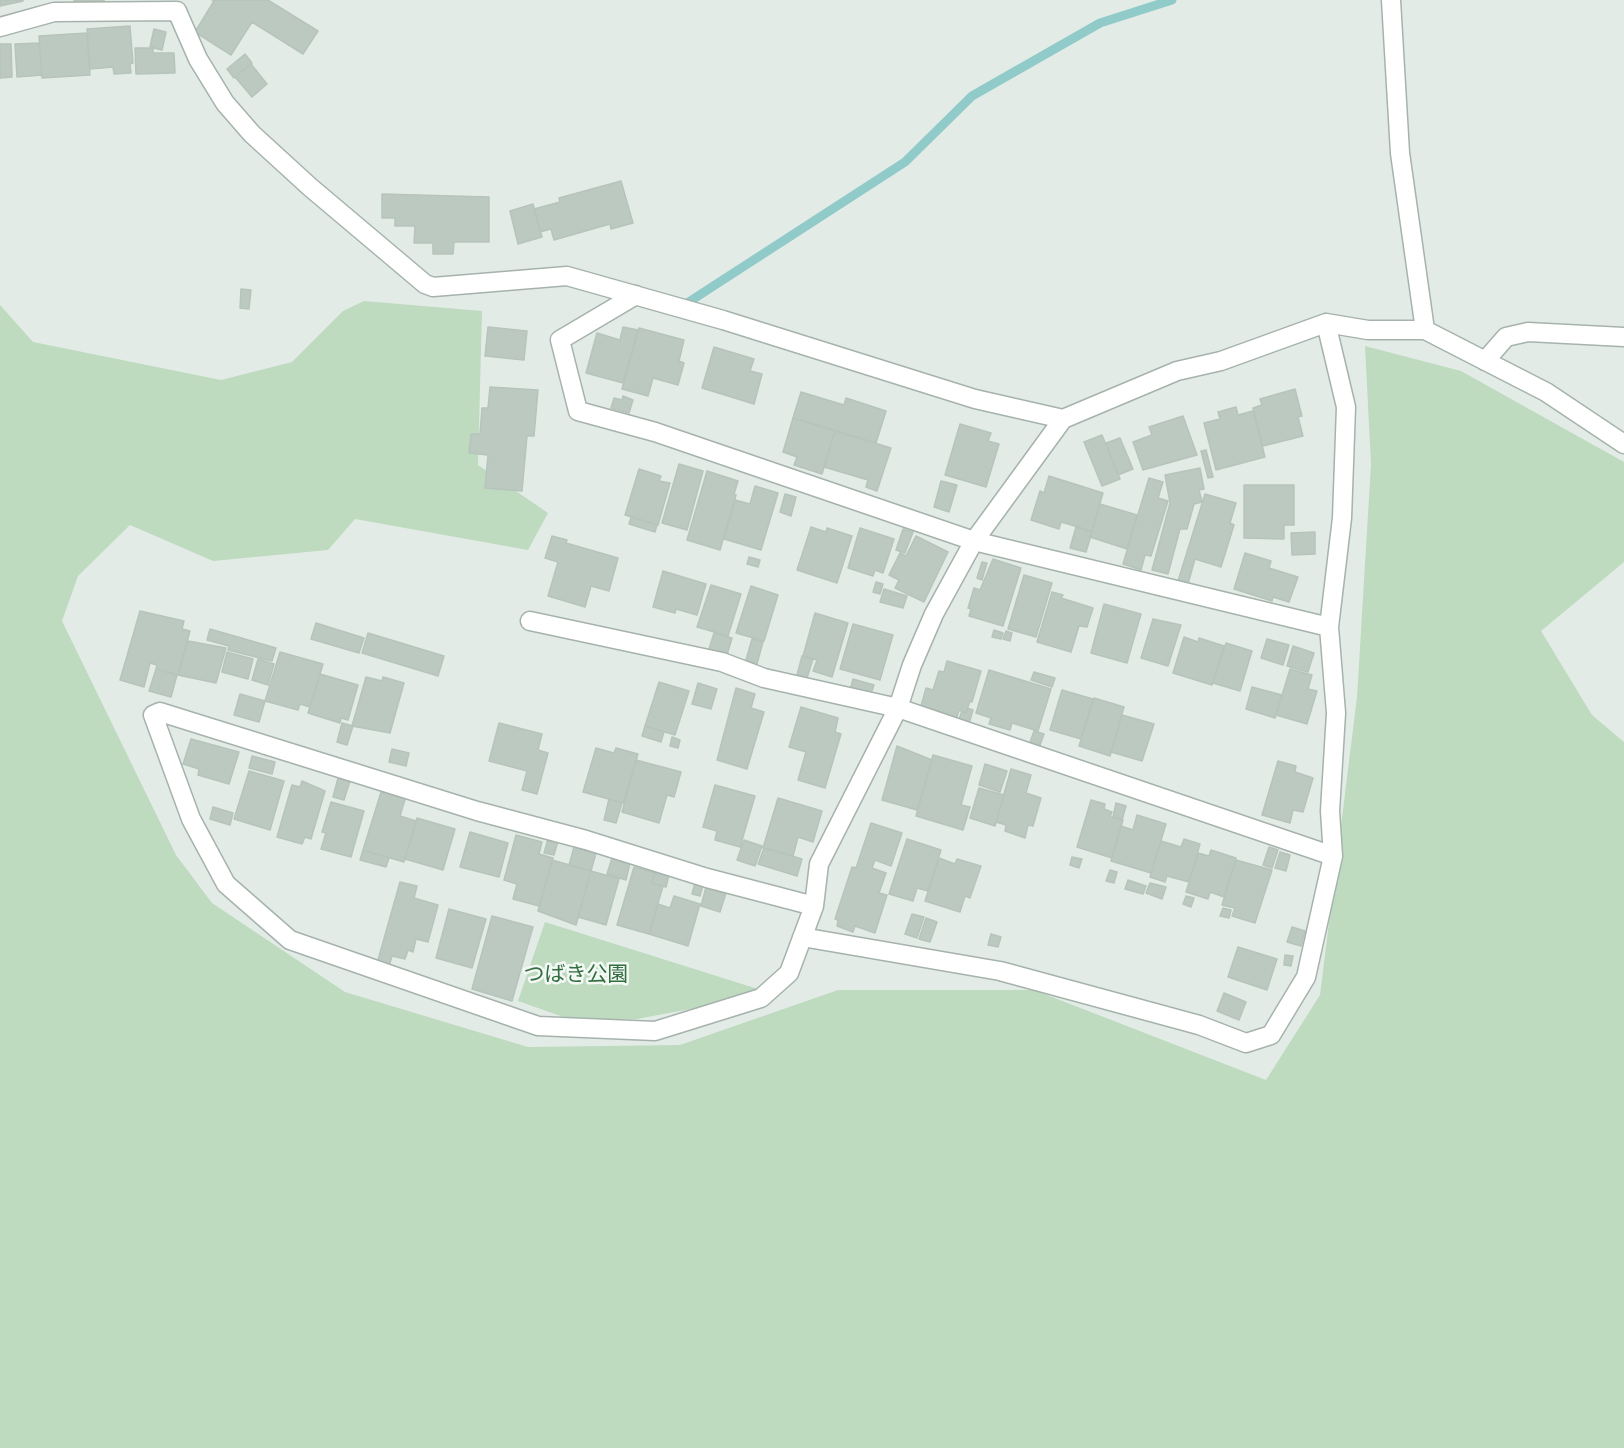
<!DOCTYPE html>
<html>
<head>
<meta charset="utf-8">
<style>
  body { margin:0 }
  canvas { display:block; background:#e3ebe6 }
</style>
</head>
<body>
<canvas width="1624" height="1448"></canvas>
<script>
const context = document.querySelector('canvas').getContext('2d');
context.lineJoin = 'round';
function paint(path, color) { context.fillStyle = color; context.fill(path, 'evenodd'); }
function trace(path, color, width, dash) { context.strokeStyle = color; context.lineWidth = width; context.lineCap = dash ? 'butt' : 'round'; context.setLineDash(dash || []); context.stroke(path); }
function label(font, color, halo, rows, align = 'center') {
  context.font = font + ' "Roboto Condensed","Noto Sans JP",sans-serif'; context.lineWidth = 5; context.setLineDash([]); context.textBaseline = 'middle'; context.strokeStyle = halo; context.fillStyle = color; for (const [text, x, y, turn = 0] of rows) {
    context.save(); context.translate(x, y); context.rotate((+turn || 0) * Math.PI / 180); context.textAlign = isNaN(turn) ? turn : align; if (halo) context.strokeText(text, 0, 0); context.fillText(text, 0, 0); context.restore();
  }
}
const green = new Path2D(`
  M 364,301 L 482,311 L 478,465 L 548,513 L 528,550 L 355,519 L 328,550 L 213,561 L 130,525 L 78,576 L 62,621 L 176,855 L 212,903 L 345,992 L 528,1047 L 680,1045 L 838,990 L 1034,990 L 1266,1080 L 1320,995 L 1357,697 L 1371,464 L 1365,346 L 1461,371 L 1624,462 L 1624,562 L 1541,631 L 1592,715 L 1624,742 L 1624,1448 L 0,1448 L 0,305 L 33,342 L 221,380 L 292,362 L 343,311 Z
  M 545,922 L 758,989 L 733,1001 L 637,1019 L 569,1019 L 518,1001 Z`);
const stream = new Path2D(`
  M 681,307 L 905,162 L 972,96 L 1100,23 L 1172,0`);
const building = new Path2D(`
  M 0,0 L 23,0 L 23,1 L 0,6 Z
  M 74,0 L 104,0 L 104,1 L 75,6 Z
  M 212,0 L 268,0 L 318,31 L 303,54 L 252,22 L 231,55 L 195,32 L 214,1 Z
  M 130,26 L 133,63 L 130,64 L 131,73 L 114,74 L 113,67 L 90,69 L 87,29 Z
  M 154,29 L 166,32 L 162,50 L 150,47 Z
  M 87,33 L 90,75 L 42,78 L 39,36 Z
  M 39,43 L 42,75 L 17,77 L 15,44 Z
  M 0,44 L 11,44 L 12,77 L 0,78 Z
  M 135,48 L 153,48 L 153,53 L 174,53 L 175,73 L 136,74 Z
  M 245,54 L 252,63 L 234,78 L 227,69 Z
  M 251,64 L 267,84 L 252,97 L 235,77 Z
  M 621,181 L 633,223 L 611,229 L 610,224 L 554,240 L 551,229 L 540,232 L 534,209 L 560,202 L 559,198 Z
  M 382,194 L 489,197 L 489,242 L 454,242 L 453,254 L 433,254 L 433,243 L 414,243 L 415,226 L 395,226 L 395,218 L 382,218 Z
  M 533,204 L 542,237 L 518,244 L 510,211 Z
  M 241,289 L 251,290 L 249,309 L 240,308 Z
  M 488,327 L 527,331 L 524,360 L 485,356 Z
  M 623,327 L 638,330 L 623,383 L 586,373 L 597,333 L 620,340 Z
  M 639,328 L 684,340 L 679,361 L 684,363 L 678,385 L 653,378 L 648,396 L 622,389 Z
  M 714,347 L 754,359 L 750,371 L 762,374 L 754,404 L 702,388 Z
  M 490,387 L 538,390 L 534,436 L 527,436 L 522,491 L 485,488 L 488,455 L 469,453 L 471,434 L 480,434 L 482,408 L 488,408 Z
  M 1295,389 L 1302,416 L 1298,417 L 1303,436 L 1263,446 L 1253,408 L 1262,405 L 1260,399 Z
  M 801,392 L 844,405 L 846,398 L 886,411 L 876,443 L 793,418 Z
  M 623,396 L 633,400 L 629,413 L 611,408 L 614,398 L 622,400 Z
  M 1236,407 L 1238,415 L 1253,411 L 1265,457 L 1216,470 L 1204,423 L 1220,419 L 1218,412 Z
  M 1183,416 L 1197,455 L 1143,470 L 1133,442 L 1152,435 L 1149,427 Z
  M 793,418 L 835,431 L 822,474 L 794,465 L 797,457 L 783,452 Z
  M 960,424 L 991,433 L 988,441 L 999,444 L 986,487 L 945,475 Z
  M 835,431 L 891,448 L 877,491 L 866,487 L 868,480 L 824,467 Z
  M 1102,435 L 1120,479 L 1102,486 L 1084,442 Z
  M 1120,438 L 1133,469 L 1118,475 L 1106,443 Z
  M 1206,450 L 1213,477 L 1208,478 L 1201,451 Z
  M 679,464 L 703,471 L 687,530 L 662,523 Z
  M 1200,468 L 1204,489 L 1199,490 L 1202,502 L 1194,504 L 1187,529 L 1180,529 L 1168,574 L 1152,570 L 1170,503 L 1165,475 Z
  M 639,469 L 661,476 L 659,481 L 670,483 L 658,525 L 625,515 Z
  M 707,471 L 738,481 L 734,494 L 736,495 L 720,550 L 687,540 Z
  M 1049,476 L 1103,493 L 1092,531 L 1061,522 L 1059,529 L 1031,520 L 1040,491 L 1044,493 Z
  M 1149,478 L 1163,482 L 1158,498 L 1168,501 L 1151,556 L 1145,555 L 1141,570 L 1123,564 Z
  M 941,481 L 957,485 L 949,512 L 934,507 Z
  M 1244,485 L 1294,485 L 1294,525 L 1284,525 L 1284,539 L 1244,538 Z
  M 755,486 L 778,493 L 761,550 L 724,539 L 735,500 L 750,504 Z
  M 785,494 L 796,497 L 791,516 L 780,512 Z
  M 1205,494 L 1236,503 L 1230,523 L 1234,525 L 1221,567 L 1195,559 L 1188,584 L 1178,581 Z
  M 1100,504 L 1137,515 L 1127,549 L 1090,537 Z
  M 631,517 L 657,525 L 655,532 L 629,524 Z
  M 811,527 L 826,532 L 827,528 L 852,536 L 837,583 L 797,570 Z
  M 1076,527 L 1092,532 L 1086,552 L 1070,548 Z
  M 860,528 L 894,539 L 883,573 L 875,570 L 873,576 L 848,568 Z
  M 903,529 L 913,532 L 905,553 L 896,550 Z
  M 1315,532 L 1315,554 L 1292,555 L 1291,533 Z
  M 552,536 L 567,540 L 566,543 L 618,558 L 609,591 L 591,586 L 585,607 L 548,596 L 558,562 L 545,558 Z
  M 916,536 L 948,552 L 924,602 L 895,588 L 899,580 L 889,575 L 900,553 L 906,556 Z
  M 1245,553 L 1271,561 L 1269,568 L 1298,577 L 1289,602 L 1273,597 L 1272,601 L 1234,589 Z
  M 749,557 L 760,560 L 758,567 L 747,564 Z
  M 993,559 L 1021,568 L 1003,626 L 969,616 L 971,609 L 968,608 L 974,588 L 980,590 Z
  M 982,562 L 987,563 L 982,580 L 977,578 Z
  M 663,571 L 706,584 L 697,615 L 676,609 L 675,613 L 653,607 Z
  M 1024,575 L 1052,583 L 1036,637 L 1008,629 Z
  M 876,582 L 883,584 L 880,594 L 873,592 Z
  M 711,585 L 741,594 L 728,636 L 697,627 Z
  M 751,586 L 778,595 L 764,641 L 736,633 Z
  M 884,589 L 907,596 L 903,608 L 880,602 Z
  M 1052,592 L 1063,595 L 1061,598 L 1093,608 L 1087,627 L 1079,626 L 1071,652 L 1037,642 Z
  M 1104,604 L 1141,614 L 1127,663 L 1091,653 Z
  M 140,611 L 184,621 L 182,629 L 190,631 L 178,675 L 156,669 L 157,665 L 150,663 L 144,687 L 120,680 Z
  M 815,613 L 848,623 L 832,677 L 813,671 L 817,660 L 803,656 Z
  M 1153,619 L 1181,625 L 1168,666 L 1141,658 Z
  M 316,623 L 364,638 L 359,653 L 311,639 Z
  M 853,624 L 893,635 L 880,680 L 840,669 Z
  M 210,629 L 276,648 L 272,661 L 228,650 L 229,646 L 207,640 Z
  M 994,630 L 1003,633 L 1001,639 L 992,637 Z
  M 1006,631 L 1012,633 L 1010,641 L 1003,639 Z
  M 368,633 L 444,656 L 438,676 L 362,653 Z
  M 714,633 L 732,638 L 727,655 L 709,649 Z
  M 1184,637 L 1198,642 L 1199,638 L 1224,646 L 1212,685 L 1173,673 Z
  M 752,639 L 763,642 L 757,664 L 746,660 Z
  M 1267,639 L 1289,645 L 1283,665 L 1261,658 Z
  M 188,641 L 226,648 L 216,683 L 178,675 Z
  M 1226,643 L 1252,651 L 1240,691 L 1213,683 Z
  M 1293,646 L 1314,653 L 1308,672 L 1287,666 Z
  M 227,652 L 253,659 L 248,679 L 222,672 Z
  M 280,652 L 323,664 L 310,707 L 300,704 L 298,710 L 265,701 Z
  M 802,656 L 813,659 L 807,678 L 797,675 Z
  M 258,659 L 274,664 L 268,685 L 252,680 Z
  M 947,661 L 981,671 L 972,702 L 970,701 L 966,713 L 959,710 L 956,720 L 920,710 L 926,688 L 933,690 L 939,671 L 944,672 Z
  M 156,669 L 177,675 L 171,697 L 149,691 Z
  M 1290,669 L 1312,675 L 1308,689 L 1317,691 L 1307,724 L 1276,715 Z
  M 989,670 L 1051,689 L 1038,731 L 1012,723 L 1010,730 L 989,724 L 991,718 L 976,713 Z
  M 1034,672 L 1055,678 L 1052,687 L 1031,680 Z
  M 320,674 L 358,685 L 348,720 L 341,718 L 340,723 L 308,713 Z
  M 366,677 L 382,681 L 383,677 L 404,683 L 390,733 L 352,726 Z
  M 853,679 L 874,685 L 869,699 L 849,694 Z
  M 659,682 L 689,691 L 675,735 L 645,726 Z
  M 698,683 L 717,689 L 711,709 L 692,704 Z
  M 1252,687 L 1282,695 L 1275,718 L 1246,709 Z
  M 736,688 L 755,694 L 751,708 L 764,712 L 747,769 L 717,760 Z
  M 1062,690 L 1093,699 L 1081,739 L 1050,730 Z
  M 240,694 L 265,701 L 259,722 L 234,715 Z
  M 1094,698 L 1124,707 L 1110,756 L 1079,746 Z
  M 801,707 L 838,718 L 835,732 L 841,734 L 825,788 L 798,780 L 806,752 L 789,747 Z
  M 967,708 L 973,710 L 968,727 L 957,724 L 962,711 L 966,713 Z
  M 1122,715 L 1154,724 L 1142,761 L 1111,752 Z
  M 342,723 L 353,726 L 347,745 L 337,742 Z
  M 499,723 L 542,734 L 538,750 L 548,753 L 537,794 L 522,790 L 527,771 L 489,761 Z
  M 645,726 L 664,732 L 661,742 L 642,736 Z
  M 1034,731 L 1044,734 L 1039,748 L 1029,745 Z
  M 672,737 L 680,740 L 678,748 L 670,746 Z
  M 191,739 L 239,752 L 229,784 L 198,775 L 199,769 L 183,764 Z
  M 897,746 L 932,760 L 917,810 L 882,800 Z
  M 596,748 L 614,753 L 616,748 L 638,754 L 623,803 L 583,792 Z
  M 392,749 L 409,753 L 406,766 L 389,762 Z
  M 933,755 L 972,766 L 961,805 L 970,807 L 963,830 L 916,816 Z
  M 252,756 L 275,762 L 272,774 L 249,768 Z
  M 636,760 L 681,772 L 674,797 L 667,795 L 659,823 L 622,812 Z
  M 1278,761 L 1296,766 L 1295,772 L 1313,778 L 1303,812 L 1293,810 L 1290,823 L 1262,815 Z
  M 985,764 L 1007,771 L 1000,792 L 979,785 Z
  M 1011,769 L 1031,775 L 1026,793 L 1041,798 L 1033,826 L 1028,825 L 1025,838 L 1005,831 L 1006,825 L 996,822 Z
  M 249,771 L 284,781 L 270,830 L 234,819 Z
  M 338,778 L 350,781 L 344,800 L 333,797 Z
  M 302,781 L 325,791 L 311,839 L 305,837 L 302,844 L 277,837 L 292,785 L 300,787 Z
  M 715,785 L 755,796 L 740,847 L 715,840 L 717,831 L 703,827 Z
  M 979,788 L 1004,795 L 995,826 L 970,818 Z
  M 382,789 L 406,796 L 400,816 L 416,821 L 404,862 L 363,850 Z
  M 778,798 L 822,811 L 813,842 L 798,837 L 793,856 L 763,848 Z
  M 609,799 L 622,803 L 616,823 L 604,820 Z
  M 1091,800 L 1105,804 L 1104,809 L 1112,812 L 1110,817 L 1123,820 L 1112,858 L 1077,847 Z
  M 331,802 L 364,811 L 351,857 L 321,849 L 326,833 L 322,832 Z
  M 1116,803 L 1126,806 L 1122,820 L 1113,817 Z
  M 213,807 L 233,813 L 230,825 L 210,819 Z
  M 1137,815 L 1166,824 L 1151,873 L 1111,861 L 1121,826 L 1133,830 Z
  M 417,818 L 455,829 L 443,870 L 405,859 Z
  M 871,823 L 902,833 L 891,866 L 875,860 L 872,868 L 886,873 L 879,893 L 887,895 L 875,933 L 855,926 L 853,932 L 837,926 L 838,920 L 835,919 L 852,867 L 856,868 Z
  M 470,832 L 508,843 L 499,877 L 460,867 Z
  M 516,835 L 542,842 L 539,854 L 553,858 L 539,906 L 513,899 L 517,884 L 504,880 Z
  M 548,839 L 558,841 L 554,855 L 544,853 Z
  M 907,839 L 941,850 L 928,891 L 917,888 L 913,901 L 889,894 Z
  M 1184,839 L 1200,844 L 1189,882 L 1167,876 L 1165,882 L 1150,877 L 1161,841 L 1181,847 Z
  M 744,840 L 762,846 L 755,866 L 737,860 Z
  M 574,847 L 596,853 L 591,871 L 569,865 Z
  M 1269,847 L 1278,850 L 1272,868 L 1263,865 Z
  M 764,848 L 802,859 L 797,876 L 758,864 Z
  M 363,850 L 389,858 L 386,867 L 360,860 Z
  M 1211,850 L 1236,858 L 1224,897 L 1210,892 L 1208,899 L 1186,892 L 1198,853 L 1209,856 Z
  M 1280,852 L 1290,855 L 1286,871 L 1275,868 Z
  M 1072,857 L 1082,859 L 1079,868 L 1070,865 Z
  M 612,858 L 630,863 L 626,880 L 607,874 Z
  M 939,858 L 955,864 L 957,859 L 981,866 L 970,898 L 965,896 L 960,912 L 925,901 Z
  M 552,860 L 591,871 L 576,925 L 538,911 Z
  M 1236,860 L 1272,870 L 1255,923 L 1232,916 L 1235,908 L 1222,905 Z
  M 634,867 L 655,873 L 652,883 L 663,886 L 649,934 L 617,925 Z
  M 1110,870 L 1117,872 L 1114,883 L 1106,881 Z
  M 591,871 L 619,879 L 606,925 L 578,917 Z
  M 656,871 L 669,875 L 666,887 L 652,883 Z
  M 1128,880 L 1146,886 L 1143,894 L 1125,889 Z
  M 400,882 L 417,886 L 414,898 L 438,905 L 428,942 L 416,939 L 413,952 L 408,950 L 405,959 L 392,956 L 388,970 L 376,967 Z
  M 695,883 L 703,885 L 700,896 L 692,894 Z
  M 1150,883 L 1166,887 L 1162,899 L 1146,893 Z
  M 706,887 L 726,893 L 720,912 L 701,906 Z
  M 674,896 L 700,904 L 688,946 L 649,934 L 658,904 L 670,908 Z
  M 1186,896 L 1194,898 L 1191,907 L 1183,904 Z
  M 1223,908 L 1231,910 L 1229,918 L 1220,916 Z
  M 449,909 L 486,919 L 472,968 L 436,958 Z
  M 912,914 L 924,917 L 917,938 L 905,934 Z
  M 492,916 L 533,927 L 512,1001 L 472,989 Z
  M 926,918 L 937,922 L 930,942 L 919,939 Z
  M 1292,927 L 1305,931 L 1301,946 L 1287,942 Z
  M 991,934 L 1001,937 L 998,947 L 988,945 Z
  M 1238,947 L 1277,959 L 1267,990 L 1228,977 Z
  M 1285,955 L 1293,956 L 1291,966 L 1284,965 Z
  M 1224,993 L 1246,1002 L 1239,1020 L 1217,1011 Z`);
const minor = new Path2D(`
  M 1391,0 L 1400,153 L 1425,330
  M 177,11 L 198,59 L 225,103 L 252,134 L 310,187 L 425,284 L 433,287 L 567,276 L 723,320 L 975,399 L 1063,419
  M 0,27 L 54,12 L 177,11
  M 636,295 L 560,340 L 578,411 L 655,432 L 974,541 L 1329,627
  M 1485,361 L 1506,337 L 1528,332 L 1624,337
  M 530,621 L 722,662 L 764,678 L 898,708 L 1333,856
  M 814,906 L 707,878 L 586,840 L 477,811 L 160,712 L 153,715 L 191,819 L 226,884 L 290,940 L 538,1026 L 655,1031 L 761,998 L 789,973 L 814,906 L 819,864 L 898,708 L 912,665 L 934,614 L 974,541 L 1063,419 L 1177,371 L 1221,361 L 1326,323 L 1368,330 L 1425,330 L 1546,392 L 1624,444
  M 802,937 L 1000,971 L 1199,1025 L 1246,1043 L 1271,1035 L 1306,977 L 1333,856 L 1330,811 L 1336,713 L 1329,627 L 1342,518 L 1346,407 L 1326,323`);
const parkNames = [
  ["つばき公園",576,976]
];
paint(green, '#bedbc0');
trace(stream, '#90cbca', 9);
paint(building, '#bbc9c1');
trace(building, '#b6c4bc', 1.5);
trace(minor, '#a6b3ac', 21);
trace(minor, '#fff', 18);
label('21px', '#326e3f', '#f3f8f5', parkNames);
</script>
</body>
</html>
